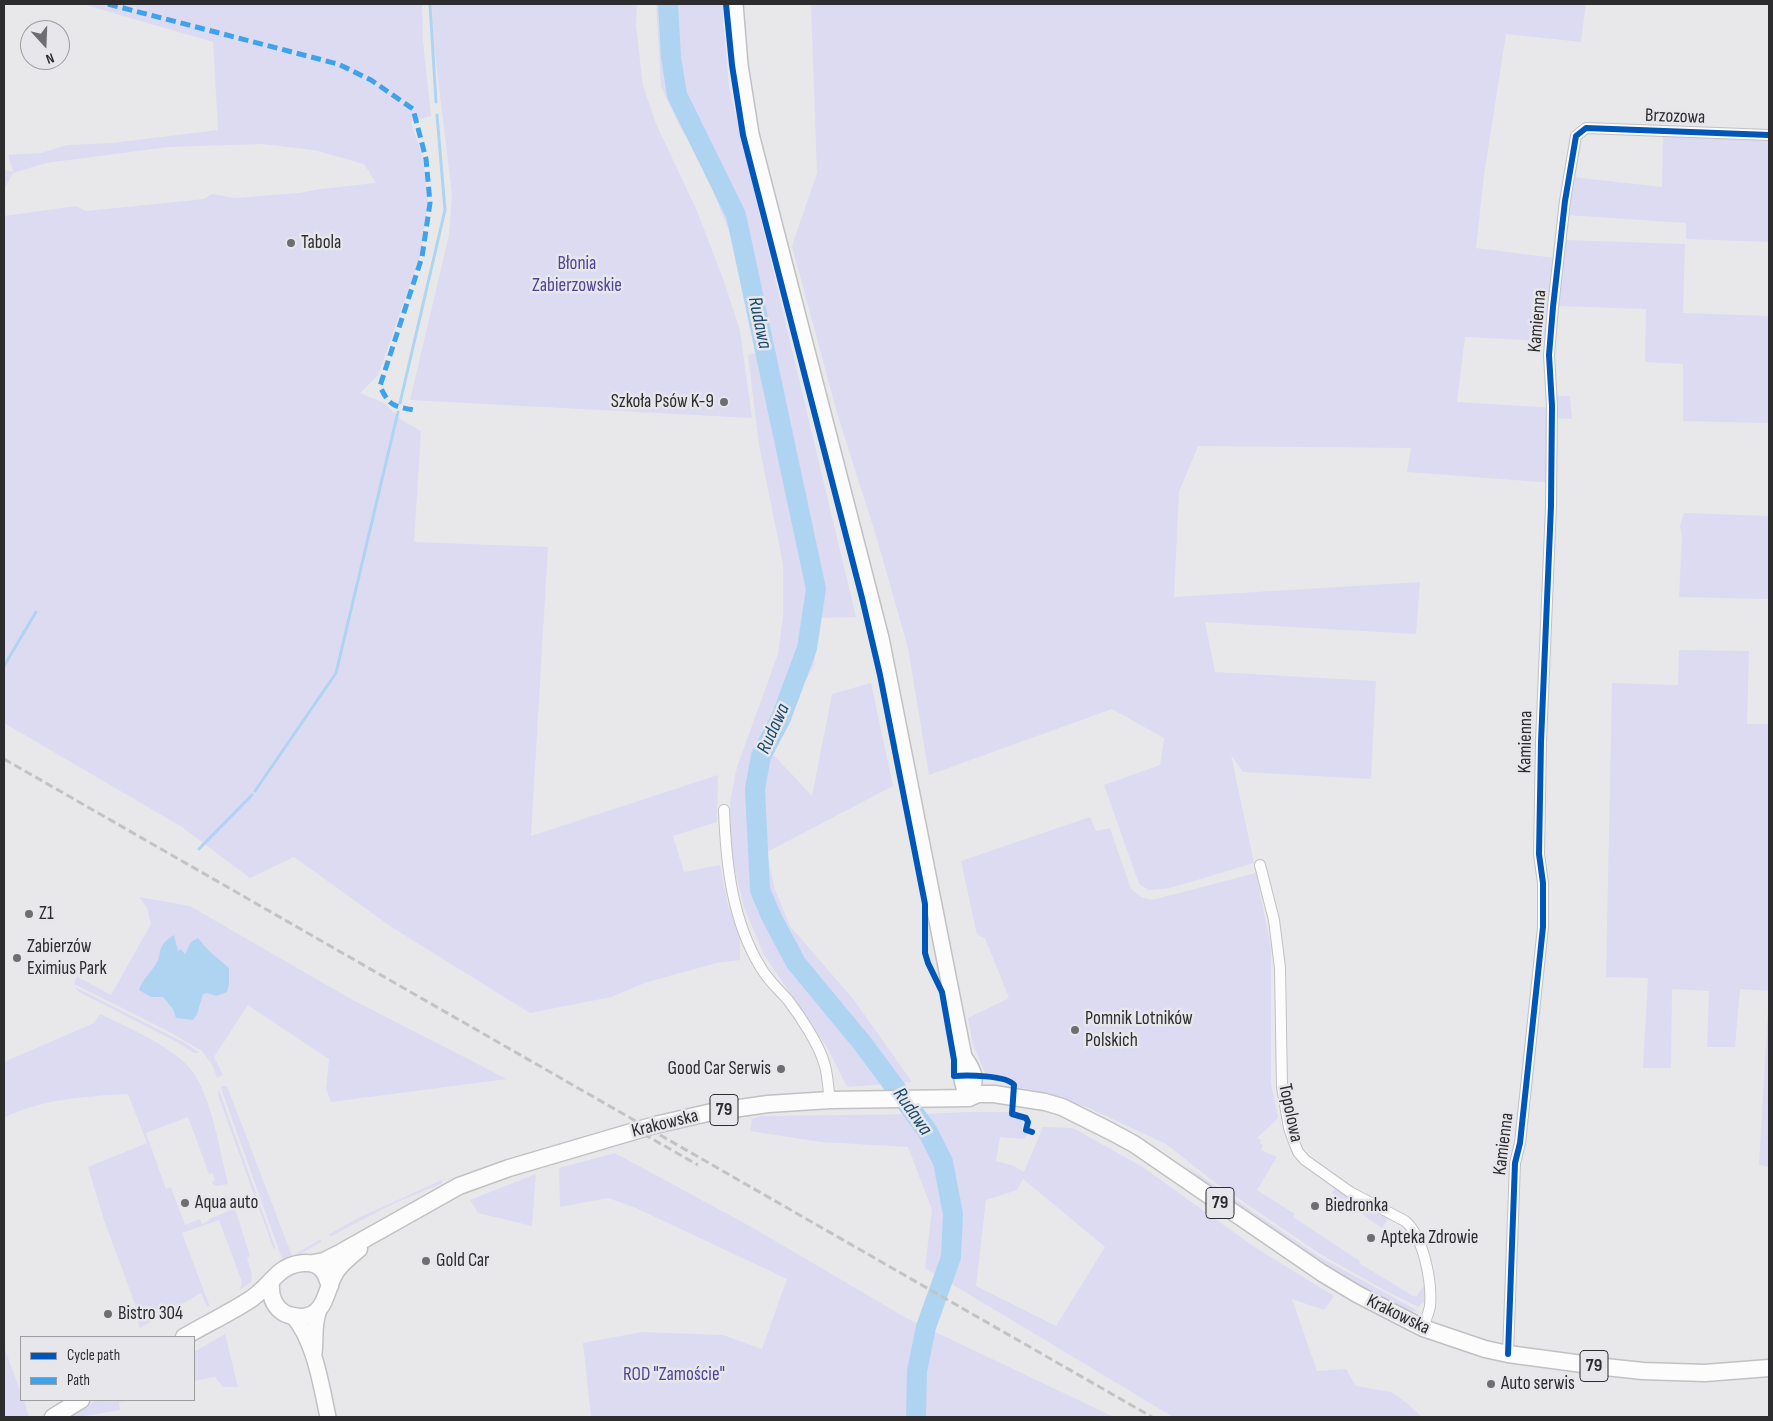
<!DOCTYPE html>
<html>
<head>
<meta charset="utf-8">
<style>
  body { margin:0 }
  #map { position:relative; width:1773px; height:1421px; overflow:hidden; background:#e8e8ea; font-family:"Sofia Sans Condensed",sans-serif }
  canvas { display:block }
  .frame { position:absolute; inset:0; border:5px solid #2d2d2f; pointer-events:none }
  .legend { position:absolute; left:20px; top:1336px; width:175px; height:65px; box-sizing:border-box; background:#e7e7eb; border:1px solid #9d9da0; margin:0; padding:6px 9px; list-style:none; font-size:15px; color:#2d2d2f }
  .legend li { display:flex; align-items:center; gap:10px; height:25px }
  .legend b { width:25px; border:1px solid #9d9da0 }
  .north { position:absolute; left:20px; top:20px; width:50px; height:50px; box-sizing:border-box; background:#e7e7eb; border:1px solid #9d9da0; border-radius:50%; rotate:160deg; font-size:14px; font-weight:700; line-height:20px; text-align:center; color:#2d2d2f }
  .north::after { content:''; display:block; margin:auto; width:18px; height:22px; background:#6e6e70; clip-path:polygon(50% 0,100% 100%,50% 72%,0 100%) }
</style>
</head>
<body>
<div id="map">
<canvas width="1773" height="1421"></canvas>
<div class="frame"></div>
<ul class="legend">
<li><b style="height:6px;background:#0057b8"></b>Cycle path</li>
<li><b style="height:6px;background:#3ea3eb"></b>Path</li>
</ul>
<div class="north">N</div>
</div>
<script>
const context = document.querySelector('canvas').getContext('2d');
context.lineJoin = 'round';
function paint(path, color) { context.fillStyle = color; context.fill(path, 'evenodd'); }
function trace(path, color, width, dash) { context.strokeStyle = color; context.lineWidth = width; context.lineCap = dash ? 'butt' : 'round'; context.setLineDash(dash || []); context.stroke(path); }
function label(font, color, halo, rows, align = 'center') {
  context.font = font + ' "Sofia Sans Condensed",sans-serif'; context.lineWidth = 5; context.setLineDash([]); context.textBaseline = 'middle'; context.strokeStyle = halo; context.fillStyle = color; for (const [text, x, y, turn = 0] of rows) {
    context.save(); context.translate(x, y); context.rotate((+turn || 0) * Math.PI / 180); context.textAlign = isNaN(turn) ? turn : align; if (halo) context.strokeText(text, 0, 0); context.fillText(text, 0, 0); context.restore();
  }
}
const green = new Path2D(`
  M 82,4 L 422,4 L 423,40 L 431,116 L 411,122 L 423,158 L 428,202 L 420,257 L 378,375 L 360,393 L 384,403 L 402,420 L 421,431 L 414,542 L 548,547 L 531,836 L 718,775 L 717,822 L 673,836 L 684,872 L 720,865 L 728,905 L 740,935 L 740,960 L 717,963 L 647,982 L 611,997 L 530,1013 L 393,928 L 294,857 L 250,878 L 182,827 L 4,723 L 4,216 L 76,206 L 86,211 L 204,199 L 212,194 L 235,198 L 299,193 L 320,189 L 376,183 L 364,164 L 314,150 L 262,144 L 168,147 L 46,163 L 13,173 L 4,189 L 4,170 L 13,172 L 8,155 L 41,153 L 67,145 L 112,143 L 218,130 L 213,42 Z
  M 432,4 L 637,4 L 636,26 L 643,86 L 657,126 L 697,211 L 725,284 L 740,331 L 752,418 L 410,400 L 449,235 L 452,195 L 434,46 Z
  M 656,4 L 723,4 L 723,21 L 729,87 L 856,617 L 820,618 L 814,665 L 769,750 L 812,796 L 832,694 L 871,683 L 893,786 L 767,852 L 774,887 L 790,926 L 854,1000 L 912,1082 L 847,1087 L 828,1049 L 764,955 L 744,907 L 730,851 L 730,802 L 737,767 L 778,654 L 783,616 L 783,564 L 759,445 L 748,355 L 760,352 L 740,259 L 700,158 L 680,127 L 661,87 Z
  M 811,4 L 1586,4 L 1581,42 L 1506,34 L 1484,175 L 1476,248 L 1555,258 L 1546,341 L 1465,337 L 1457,402 L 1555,408 L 1555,396 L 1570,396 L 1572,419 L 1556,418 L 1554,483 L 1407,472 L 1411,448 L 1198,446 L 1179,492 L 1174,597 L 1420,582 L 1416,634 L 1205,622 L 1215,672 L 1376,681 L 1371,779 L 1243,772 L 1231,755 L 1254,863 L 1170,888 L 1149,890 L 1139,884 L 1104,785 L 1160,765 L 1164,738 L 1112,709 L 929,775 L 908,648 L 877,539 L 837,413 L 792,246 L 817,173 Z
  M 1663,136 L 1769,138 L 1769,242 L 1686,239 L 1686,223 L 1567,215 L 1572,177 L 1662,187 Z
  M 1565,240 L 1685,244 L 1683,313 L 1769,316 L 1769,423 L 1683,421 L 1683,364 L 1645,362 L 1646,309 L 1557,306 Z
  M 1684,513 L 1769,516 L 1769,599 L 1679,597 L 1682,537 L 1680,526 Z
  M 1679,650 L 1749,651 L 1747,724 L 1769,724 L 1769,1167 L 1759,1165 L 1769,991 L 1740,989 L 1735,1047 L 1707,1047 L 1709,991 L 1672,989 L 1671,1068 L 1643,1068 L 1648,978 L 1606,977 L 1612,683 L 1678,685 Z
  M 1090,817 L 1096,831 L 1110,828 L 1131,889 L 1141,897 L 1152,900 L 1256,873 L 1271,948 L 1271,1084 L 1278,1118 L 1257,1138 L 1261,1140 L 1260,1143 L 1263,1145 L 1261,1150 L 1277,1157 L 1257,1190 L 1295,1214 L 1293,1217 L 1360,1261 L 1359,1263 L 1413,1296 L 1417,1296 L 1424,1285 L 1425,1301 L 1418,1307 L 1388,1292 L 1320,1254 L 1213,1181 L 1166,1144 L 1089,1108 L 1042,1092 L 1016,1087 C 1012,1074 997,1076 986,1075 L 973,1045 L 968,1018 L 1009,998 L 985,938 L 977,935 L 961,861 Z
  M 139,897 L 190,906 L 349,998 L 507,1079 L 331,1102 L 326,1089 L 329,1059 L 248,1005 L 214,1057 L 223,1075 L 217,1078 L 213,1066 L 202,1051 L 166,1030 L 74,984 L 75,980 L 81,970 L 78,977 L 111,995 L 151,924 L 147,908 Z
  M 75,987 L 183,1042 L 200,1053 L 194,1053 L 177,1042 L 79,992 Z
  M 100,1014 C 127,1027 167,1044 188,1066 C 210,1088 220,1152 228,1184 L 217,1186 L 213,1184 L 212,1182 L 215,1180 L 212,1173 L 209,1174 L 188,1117 L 146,1133 L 166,1189 L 171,1187 L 185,1225 L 200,1219 L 202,1224 L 208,1221 L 209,1219 L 229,1211 L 226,1198 L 231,1196 L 250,1256 L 247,1258 L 252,1274 L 251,1282 L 240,1290 L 242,1282 L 219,1220 L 182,1233 L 210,1307 L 207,1306 L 201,1293 L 140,1328 L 138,1322 L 139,1315 L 104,1220 L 88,1167 L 147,1143 L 128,1094 C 88,1096 40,1099 4,1118 L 4,1062 L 94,1023 Z
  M 223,1086 L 227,1086 L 292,1256 L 321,1239 L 321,1242 L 291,1259 L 286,1261 L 281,1256 L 221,1088 Z
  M 219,1090 L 275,1247 L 274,1250 L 218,1095 Z
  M 968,1112 L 1008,1112 L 1013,1118 L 1023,1120 L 1022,1131 L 1028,1133 L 1024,1139 L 1000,1137 L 996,1161 L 1014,1166 L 1024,1172 L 1043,1127 L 1073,1128 L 1141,1166 L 1256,1248 L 1334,1296 L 1324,1310 L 1292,1299 L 1317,1371 L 1346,1369 L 1356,1386 L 1391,1392 L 1407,1403 L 1422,1417 L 1173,1417 L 925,1268 L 932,1210 L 908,1147 L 821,1142 L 750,1131 L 752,1119 L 761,1116 L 925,1114 ZM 1023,1179 L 1105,1247 L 1056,1326 L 976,1286 L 986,1200 L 1017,1190 Z
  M 615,1153 L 755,1229 L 908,1319 L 1114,1417 L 591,1417 L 583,1343 L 642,1332 L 723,1335 L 762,1349 L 787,1279 L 636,1208 L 608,1198 L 560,1207 L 559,1168 Z
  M 1182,1163 L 1318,1256 L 1418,1311 L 1410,1312 L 1378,1296 L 1301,1250 L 1209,1186 Z
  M 536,1174 L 532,1226 L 478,1213 L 470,1200 Z
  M 442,1180 L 442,1183 L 393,1204 L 331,1236 L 328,1235 L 356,1219 Z
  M 1335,1188 L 1346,1196 L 1389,1217 L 1382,1228 L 1332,1193 Z
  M 225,1334 L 238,1387 L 223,1387 L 215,1377 L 194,1381 L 194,1352 Z
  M 4,1347 L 21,1393 L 21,1400 L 24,1400 L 29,1417 L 4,1417 Z
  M 97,1400 L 110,1400 L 112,1402 L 116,1400 L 134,1400 L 119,1402 L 120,1410 C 101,1413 86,1417 68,1417 Z`);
const water = new Path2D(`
  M 174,935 L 178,951 L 181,949 L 185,954 L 191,942 L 198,938 L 209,951 L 229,968 L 229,984 L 227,992 L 216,996 L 207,993 L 203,994 L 197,1014 L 193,1020 L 176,1018 L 173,1009 L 163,997 L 151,997 L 139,990 C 142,979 152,972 157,962 C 160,957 159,951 162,946 C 165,941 169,938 174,935 Z`);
const stream = new Path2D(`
  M 430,4 L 436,102
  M 400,403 L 445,210 L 437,115
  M 4,666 L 36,612
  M 255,791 L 336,673 L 398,412
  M 199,849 L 252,795`);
const river = new Path2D(`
  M 668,4 L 671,57 L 677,95 L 736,215 L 816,589 L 807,648 L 781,718 L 761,756 L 755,789 L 760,890 L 771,916 L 796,963 L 863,1044 L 928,1132 L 943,1162 L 953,1214 L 951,1257 L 926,1327 L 917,1371 L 916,1417`);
const street = new Path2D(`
  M 724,810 C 726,864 732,921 761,968 C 768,980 779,990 788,1000 C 801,1017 820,1046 825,1066 C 828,1077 828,1089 830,1100
  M 1260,865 L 1274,920 L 1280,968 L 1282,1087 L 1289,1128 L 1294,1142 L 1298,1152 L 1305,1160 L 1350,1192 L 1405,1221 C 1424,1237 1432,1282 1430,1306 C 1429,1313 1425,1321 1423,1328
  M 1508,1354 L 1515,1163 L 1520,1143 L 1543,927 L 1543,883 L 1539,854 L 1541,742 L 1551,506 L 1552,406 L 1549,355 L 1553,307 L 1565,201 L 1576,136 L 1586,128 L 1769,135`);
const secondary = new Path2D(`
  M 735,4 L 740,65 L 751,134 L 881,638 L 964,1057 C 961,1075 960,1082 969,1098
  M 964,1057 C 976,1073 977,1080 969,1098
  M 293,1316 C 315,1342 321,1385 328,1417
  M 314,1353 C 316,1338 313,1324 319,1310`);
const primary = new Path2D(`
  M 313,1263 L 324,1261 L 338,1254 L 459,1186 L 509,1168 L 655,1125 L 712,1112 L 768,1104 L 830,1100 L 969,1098 L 978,1094 L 994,1094 L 1045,1102 L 1062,1107 L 1110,1131 L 1134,1144 L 1322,1273 L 1357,1294 L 1423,1328 L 1485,1349 L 1508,1354 L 1605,1367 L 1643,1371 L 1705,1373 L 1769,1368
  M 271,1283 C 270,1295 273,1306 284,1313 C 290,1316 296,1317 303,1317 C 328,1314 325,1287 337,1270 C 343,1262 352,1255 359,1249
  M 184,1337 C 206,1324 230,1313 251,1299 C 264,1290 269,1282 279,1273 C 290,1263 315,1257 324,1272 C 327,1276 328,1282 330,1286
  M 53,1417 L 81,1400`);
const rail = new Path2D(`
  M 4,759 L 1152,1417
  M 633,1128 L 698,1165`);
const quiet = new Path2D(`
  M 108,4 L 338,64 L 371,80 L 413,109 L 426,159 L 430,203 L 422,257 L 380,386 C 389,406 393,406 414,410`);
const cycleway = new Path2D(`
  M 726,4 L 732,65 L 743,135 L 862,598 L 880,675 L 925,904 L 925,953 L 928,963 L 942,992 L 954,1060 L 954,1076 C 966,1075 1007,1075 1014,1085 L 1012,1114 L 1026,1118 L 1028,1122 L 1026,1130 L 1032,1132
  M 1508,1354 L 1515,1163 L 1520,1143 L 1543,927 L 1543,883 L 1539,854 L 1541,742 L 1551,506 L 1552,406 L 1549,355 L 1553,307 L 1565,201 L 1576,136 L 1586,128 L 1769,135`);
const markers = [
  [291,243,5,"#6e6e70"],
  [724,402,5,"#6e6e70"],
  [29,914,5,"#6e6e70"],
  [17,958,5,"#6e6e70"],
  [1075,1030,5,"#6e6e70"],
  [781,1069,5,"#6e6e70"],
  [185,1203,5,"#6e6e70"],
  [1315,1206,5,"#6e6e70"],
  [1371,1238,5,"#6e6e70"],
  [426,1261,5,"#6e6e70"],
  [108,1314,5,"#6e6e70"],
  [1491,1384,5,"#6e6e70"]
];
const shields = [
  [724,1110,28],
  [1220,1203,28],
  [1594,1366,28]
];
const shieldNames = [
  ["79",724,1110],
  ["79",1220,1203],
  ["79",1594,1366]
];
const streetNames = [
  ["Brzozowa",1675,117,2],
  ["Kamienna",1538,321,-85],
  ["Kamienna",1526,742,-89],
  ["Topolowa",1290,1113,78],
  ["Krakowska",665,1124,-14],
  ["Kamienna",1504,1144,-83],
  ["Krakowska",1398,1315,26]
];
const poiNames = [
  ["Tabola",301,243],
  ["Szkoła Psów K-9",714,402,"right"],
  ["Z1",39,914],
  ["Zabierzów",27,947],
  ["Eximius Park",27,969],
  ["Pomnik Lotników",1085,1019],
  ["Polskich",1085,1041],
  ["Good Car Serwis",771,1069,"right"],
  ["Aqua auto",195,1203],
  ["Biedronka",1325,1206],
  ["Apteka Zdrowie",1381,1238],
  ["Gold Car",436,1261],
  ["Bistro 304",118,1314],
  ["Auto serwis",1501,1384]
];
const parkNames = [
  ["Błonia",577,264],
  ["Zabierzowskie",577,286],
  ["ROD \"Zamoście\"",674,1375]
];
const waterNames = [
  ["Rudawa",759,323,78],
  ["Rudawa",774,729,-66],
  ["Rudawa",912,1112,55]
];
paint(green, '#dcdbf2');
paint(water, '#afd4f2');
trace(stream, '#afd4f2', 3);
trace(river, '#afd4f2', 20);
trace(street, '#c1c1c3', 12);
trace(secondary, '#c1c1c3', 18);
trace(primary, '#c1c1c3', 19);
trace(street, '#fcfcfc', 10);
trace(secondary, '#fcfcfc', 15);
trace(primary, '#fcfcfc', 16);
trace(rail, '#c3c3c4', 3, [8, 4]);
trace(quiet, '#3ea3eb', 5, [10, 5]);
trace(cycleway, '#0057b8', 6);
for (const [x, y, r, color] of markers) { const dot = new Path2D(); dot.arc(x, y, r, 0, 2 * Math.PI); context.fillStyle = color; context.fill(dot); trace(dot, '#e7e7eb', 2); }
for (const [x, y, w] of shields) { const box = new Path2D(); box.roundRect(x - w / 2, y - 15.5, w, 31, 4); context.fillStyle = '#e7e7eb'; context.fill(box); trace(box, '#2d2d2f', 1); }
label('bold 18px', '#2d2d2f', null, shieldNames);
label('19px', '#2d2d2f', '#e7e7eb', streetNames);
label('19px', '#2d2d2f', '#e7e7eb', poiNames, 'left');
label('19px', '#514497', '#e7e7eb', parkNames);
label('italic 20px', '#184a6c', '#e7e7eb', waterNames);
</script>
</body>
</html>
